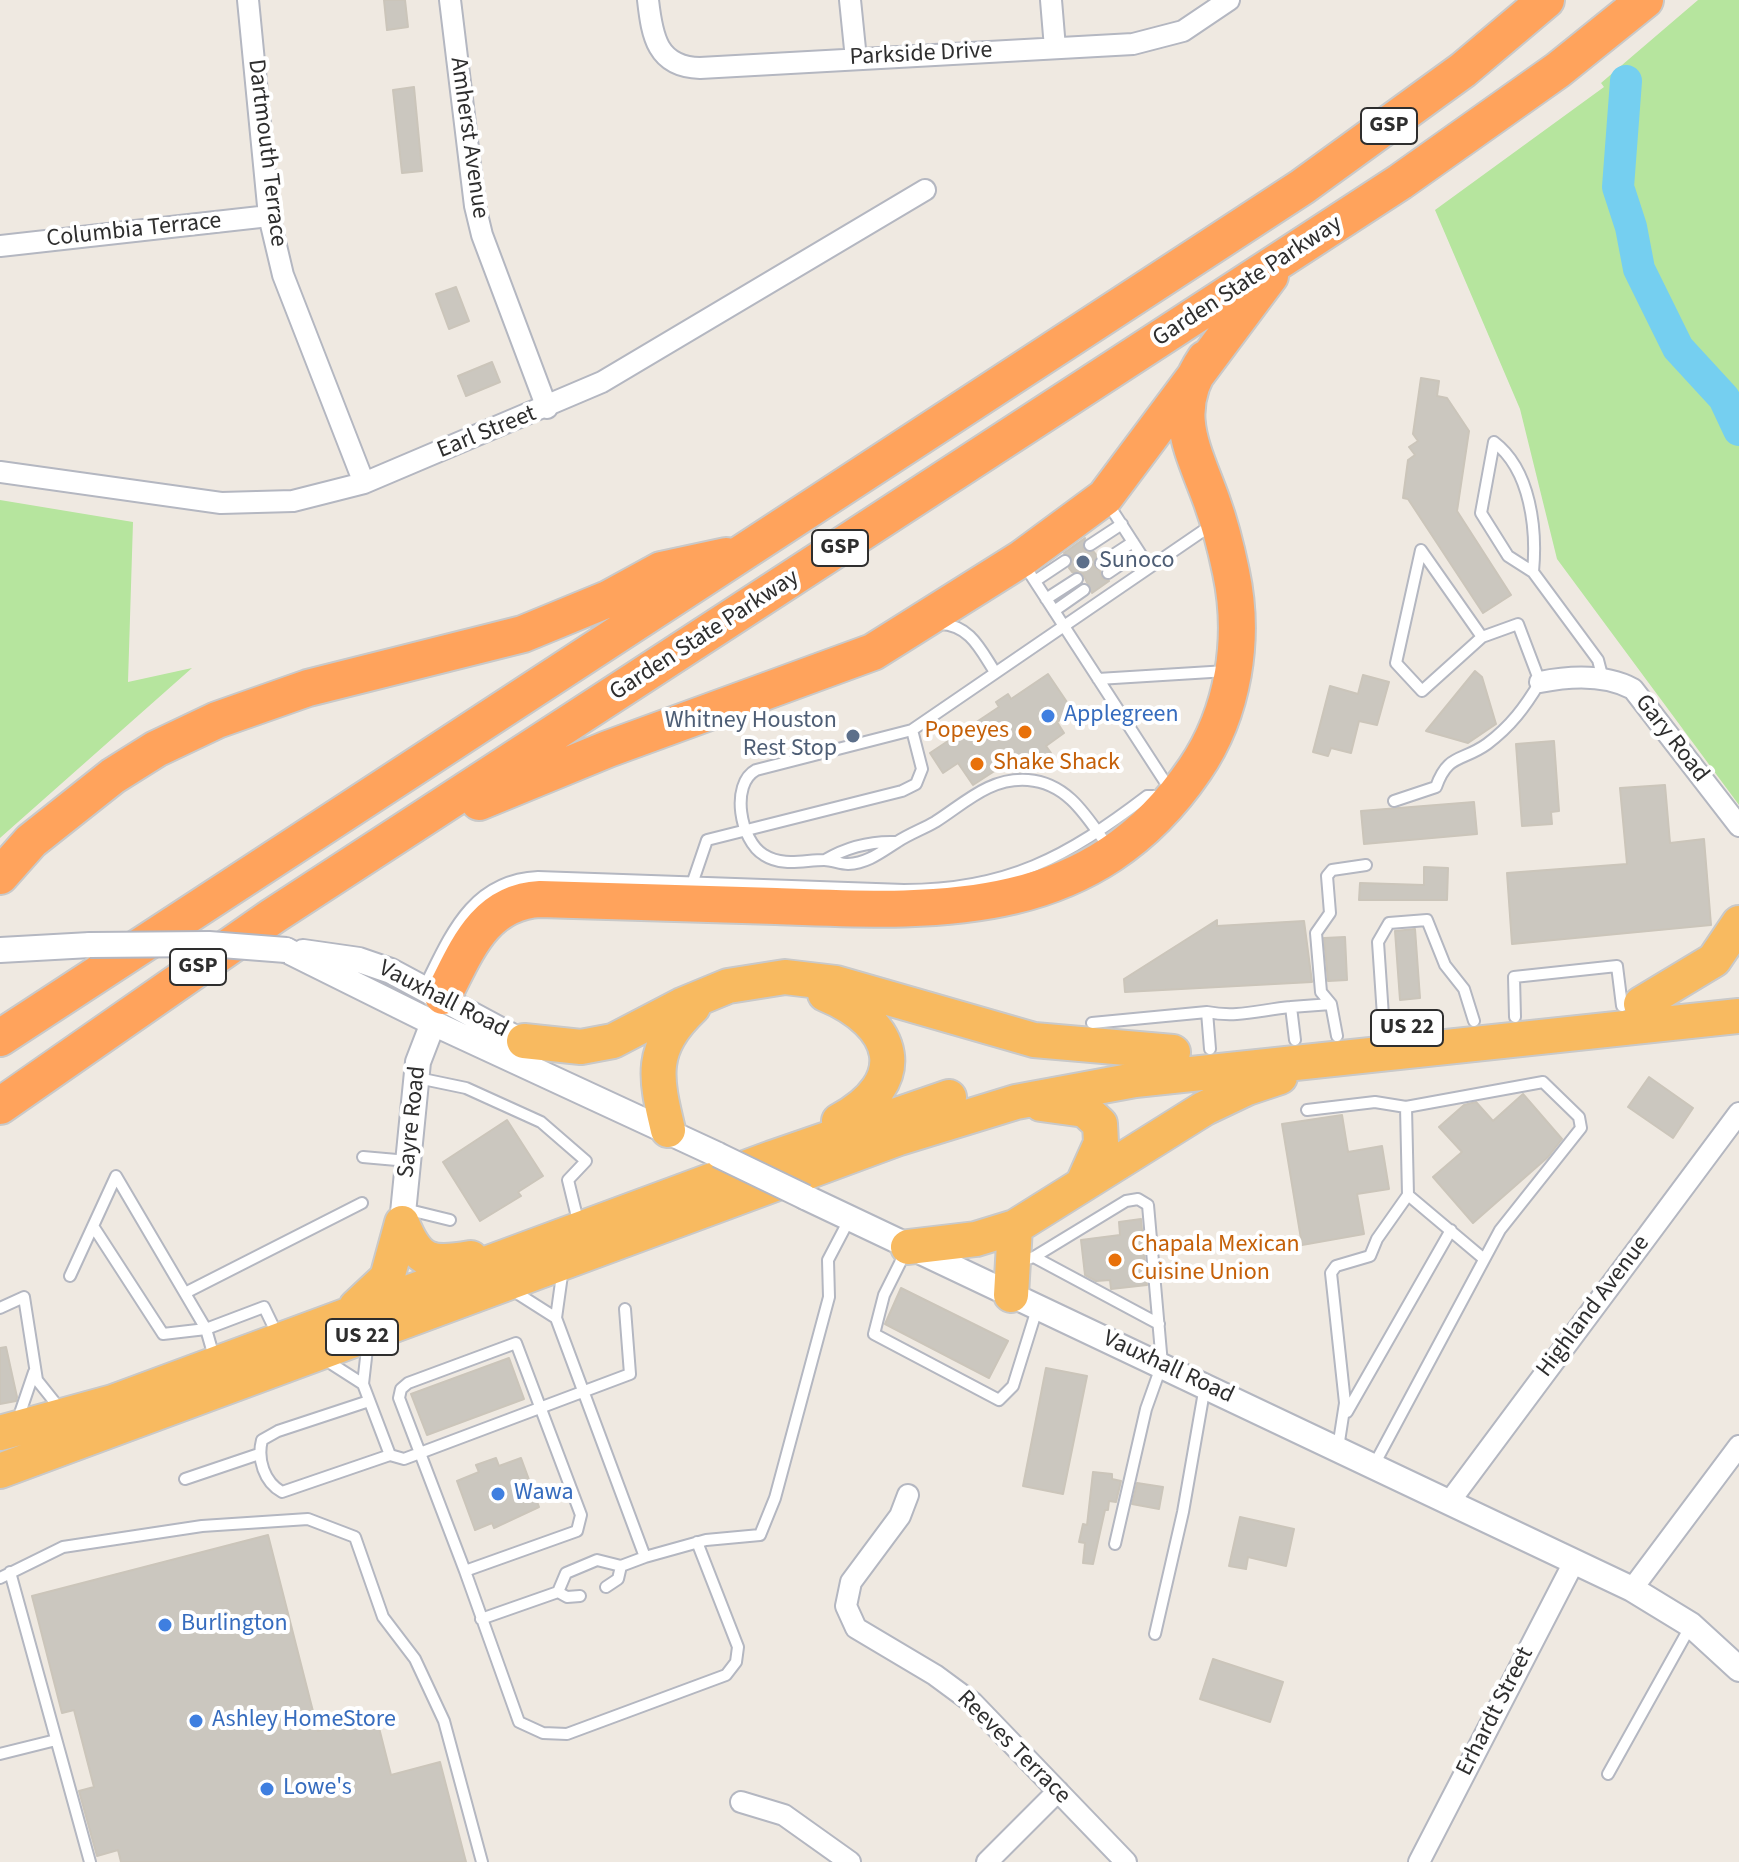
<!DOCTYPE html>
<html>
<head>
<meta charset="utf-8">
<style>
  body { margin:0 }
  canvas { display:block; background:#efe9e1 }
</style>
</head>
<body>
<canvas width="1739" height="1862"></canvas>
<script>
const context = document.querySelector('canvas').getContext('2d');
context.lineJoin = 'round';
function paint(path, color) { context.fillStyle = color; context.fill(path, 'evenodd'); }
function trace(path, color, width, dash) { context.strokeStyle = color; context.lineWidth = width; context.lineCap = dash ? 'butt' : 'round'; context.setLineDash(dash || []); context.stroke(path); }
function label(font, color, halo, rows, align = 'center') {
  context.font = font + ' "Source Sans 3",sans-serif'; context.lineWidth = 8; context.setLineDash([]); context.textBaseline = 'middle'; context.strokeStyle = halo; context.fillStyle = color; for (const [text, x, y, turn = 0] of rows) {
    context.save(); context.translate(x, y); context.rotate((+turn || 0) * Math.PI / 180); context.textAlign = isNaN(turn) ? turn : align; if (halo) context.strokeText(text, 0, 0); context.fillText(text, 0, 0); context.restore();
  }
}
const green = new Path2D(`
  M 1698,0 L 1739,0 L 1739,805 L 1557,559 L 1520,409 L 1435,210 L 1604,87 L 1601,83 Z
  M 0,500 L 133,522 L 128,682 L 192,668 L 0,838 Z`);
const river = new Path2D(`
  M 1626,81 L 1618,187 L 1631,227 L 1639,269 L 1678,348 L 1724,398 L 1739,430`);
const building = new Path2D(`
  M 384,0 L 405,0 L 408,27 L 387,30 Z
  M 414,87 L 422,171 L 402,173 L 393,90 Z
  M 456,287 L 469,321 L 449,329 L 436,294 Z
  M 492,362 L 500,382 L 466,396 L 458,376 Z
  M 1421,378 L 1439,381 L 1437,396 L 1447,398 L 1469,431 L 1457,511 L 1511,595 L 1483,613 L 1408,499 L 1403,498 L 1408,460 L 1415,455 L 1409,447 L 1418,441 L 1413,434 Z
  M 1085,538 L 1083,549 L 1094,552 L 1097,556 L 1094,567 L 1100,571 L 1102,578 L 1109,581 L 1092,593 L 1083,574 L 1072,572 L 1069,568 L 1072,557 L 1064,553 Z
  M 1475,671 L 1482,677 L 1496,724 L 1468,743 L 1426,731 Z
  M 1048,674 L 1073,711 L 1057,722 L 1064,733 L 1046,746 L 1051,753 L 1022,772 L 1018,772 L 1010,761 L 973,785 L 958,763 L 943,773 L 930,753 L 999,707 L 996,702 L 1008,694 L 1011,699 Z
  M 1363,675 L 1389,682 L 1377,725 L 1359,721 L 1351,753 L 1331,748 L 1328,756 L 1313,752 L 1330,686 L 1358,694 Z
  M 1554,741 L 1559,811 L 1551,812 L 1552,824 L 1522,826 L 1516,744 Z
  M 1665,785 L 1670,843 L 1704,839 L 1711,925 L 1512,944 L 1507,873 L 1627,864 L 1620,788 Z
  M 1474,802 L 1477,834 L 1364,844 L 1361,811 Z
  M 1424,867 L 1448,868 L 1447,900 L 1359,900 L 1360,883 L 1424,885 Z
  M 1217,920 L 1217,926 L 1304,921 L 1312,982 L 1125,992 L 1124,979 Z
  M 1415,929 L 1420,998 L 1400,1000 L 1395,931 Z
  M 1345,937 L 1347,980 L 1328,981 L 1324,938 Z
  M 1649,1077 L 1693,1108 L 1673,1138 L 1628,1107 Z
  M 1523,1094 L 1562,1139 L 1548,1157 L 1473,1223 L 1433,1177 L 1462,1152 L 1439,1127 L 1464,1105 L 1476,1102 L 1493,1121 Z
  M 1342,1115 L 1348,1152 L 1382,1146 L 1389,1189 L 1357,1194 L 1364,1234 L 1302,1245 L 1282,1124 Z
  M 507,1120 L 543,1176 L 518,1192 L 521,1196 L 480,1221 L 443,1162 Z
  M 1141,1219 L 1147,1285 L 1111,1289 L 1110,1280 L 1096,1281 L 1085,1275 L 1081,1240 L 1120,1235 L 1119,1222 Z
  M 901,1288 L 1008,1341 L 989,1378 L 885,1324 Z
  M 6,1347 L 17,1397 L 16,1401 L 0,1404 L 0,1348 Z
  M 509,1358 L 524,1399 L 427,1435 L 411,1394 Z
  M 1046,1368 L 1087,1376 L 1063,1494 L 1023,1486 Z
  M 496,1458 L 499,1466 L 521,1458 L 539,1507 L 494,1528 L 492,1523 L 475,1530 L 457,1481 L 479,1472 L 476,1465 Z
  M 1093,1472 L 1112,1474 L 1112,1479 L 1121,1481 L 1116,1502 L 1109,1501 L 1108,1510 L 1105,1510 L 1093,1564 L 1083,1563 L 1085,1543 L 1079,1542 L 1083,1524 L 1087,1525 Z
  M 1137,1483 L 1163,1487 L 1159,1509 L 1132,1504 Z
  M 1240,1517 L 1294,1529 L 1286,1566 L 1248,1557 L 1246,1569 L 1229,1566 Z
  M 268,1535 L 318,1731 L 376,1716 L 391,1775 L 440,1762 L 466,1862 L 121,1862 L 118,1850 L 97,1856 L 79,1791 L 94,1787 L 74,1710 L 62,1713 L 32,1596 Z
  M 1213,1659 L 1283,1682 L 1270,1722 L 1200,1699 Z`);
const service = new Path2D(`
  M 1107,502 L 1149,567
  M 1090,545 L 1122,524
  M 1023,563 L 1169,788
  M 1101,563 L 1133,542
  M 1533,572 C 1537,530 1531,470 1494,442 L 1481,513 L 1508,556 L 1533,572 L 1598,660 L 1603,679
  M 1108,573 L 1139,552
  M 1035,581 L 1065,561
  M 1046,599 L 1077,579
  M 1054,611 L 1084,590
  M 940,624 C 970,625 980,649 995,672
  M 1098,679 L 1227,671
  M 1394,801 L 1436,787 C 1448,753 1462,762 1487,744 C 1511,726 1525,707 1540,682 L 1518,624 L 1482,637 L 1422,691 L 1396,663 L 1421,550 L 1482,637
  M 1109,848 C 1087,817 1068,783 1028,780 C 990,777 965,803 935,822 C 923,829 909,834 897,842 C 881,852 868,863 848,864 C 840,864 832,860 824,860 C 804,860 783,867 764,855 C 740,841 730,784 756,770 L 912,730 L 1213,524
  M 825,860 C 847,847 870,841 896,842
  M 691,887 L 707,840 L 902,791 L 916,784 L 922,769 L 912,730
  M 424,988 C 450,936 471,880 538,877 L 904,890 C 1007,890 1067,857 1147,796 L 1162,796
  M 1207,1012 C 1238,1018 1259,1010 1291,1007
  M 1515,1017 L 1514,977 L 1617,966 L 1622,1006
  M 1092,1023 L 1207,1012 L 1210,1049
  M 1384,1031 L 1378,942 L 1389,923 L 1427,920 L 1445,965 L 1464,989 L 1474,1021
  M 1337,1036 L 1331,1004 L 1321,992 L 1316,933 L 1330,913 L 1327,876 L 1332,870 L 1366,865
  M 1295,1040 L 1291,1007 L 1331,1004
  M 418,1078 L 466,1088 L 541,1122 L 586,1161 L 568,1180 L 579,1225
  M 1307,1110 L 1375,1102 L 1406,1107
  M 363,1157 L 408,1161
  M 1408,1195 L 1484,1259
  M 405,1209 L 450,1220
  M 93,1226 L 163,1334 L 206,1329 L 214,1357
  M 906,1251 L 884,1295 L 874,1334 L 999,1400 L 1013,1386 L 1037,1309
  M 1034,1257 L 1159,1324
  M 1017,1262 L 1034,1257 L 1126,1201 L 1138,1199 L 1148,1205 L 1162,1364 L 1146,1409 L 1115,1544
  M 563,1268 L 556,1318 L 645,1557 L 706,1540 L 760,1535 L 775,1498 L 829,1297 L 828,1260 L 850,1218
  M 70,1276 L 116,1176 L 206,1329 L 264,1307 L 277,1334
  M 512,1290 L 556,1318
  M 185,1293 L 362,1203
  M 0,1308 L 24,1297 L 37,1380 L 61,1410
  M 368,1340 L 363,1384 L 390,1455 L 404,1459 L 630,1374 L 625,1309
  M 516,1343 L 581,1515 L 577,1531 L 465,1571 L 399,1398 L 401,1389 L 408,1383 Z
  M 324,1359 L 363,1384
  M 369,1401 L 278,1431 L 262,1440 C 257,1459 264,1482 282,1492 L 390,1455
  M 1347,1412 L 1451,1230
  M 17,1422 L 34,1372
  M 1338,1448 L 1345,1403 L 1331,1273 L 1336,1266 L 1370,1256 L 1377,1239 L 1408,1195 L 1406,1107 L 1543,1082 L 1579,1117 L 1581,1128 L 1500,1230 L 1374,1465
  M 185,1479 L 259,1454
  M 465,1571 L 519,1722 L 543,1733 L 567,1734 L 726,1675 L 736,1662 L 738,1647 L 697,1542
  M 10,1572 L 90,1862
  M 0,1578 L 63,1547 L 202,1526 L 308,1519 L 355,1537 L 383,1617 L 415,1659 L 444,1721 L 482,1862
  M 606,1587 L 618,1579 L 621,1566
  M 558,1592 L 567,1597 L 580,1596
  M 481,1619 L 558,1592 L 566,1573 L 597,1560 L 621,1566 L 645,1557
  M 1155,1634 L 1183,1512 L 1205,1386
  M 0,1754 L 56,1740
  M 1608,1774 L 1690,1627`);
const minor = new Path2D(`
  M 248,0 L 269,216 L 283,275 L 364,483
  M 450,0 L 475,206 L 482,235 L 547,408
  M 648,0 C 652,36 657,67 700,68 L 1133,44 L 1183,31 L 1229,0
  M 850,0 L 856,59
  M 1051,0 L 1055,48
  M 0,246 L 269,216
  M 0,472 L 221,503 L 293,501 L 364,483 L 602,382 L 925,190
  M 1540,682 C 1570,676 1605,674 1633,689 L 1739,826
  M 908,1495 L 900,1516 L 851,1582 L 846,1606 L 856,1628 L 935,1675 L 973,1703 L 1126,1862
  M 1450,1501 L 1739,1113
  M 1632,1589 L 1739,1446
  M 741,1802 L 784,1815 L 850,1862
  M 987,1862 L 1058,1791
  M 1419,1862 L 1574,1562`);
const tertiary = new Path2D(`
  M 0,950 L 90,945
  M 286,950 L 433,1023 L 718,1155
  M 303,952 L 359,960 L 391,971 L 536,1049
  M 805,1197 L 1632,1589 L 1691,1625 L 1739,1669
  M 402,1223 L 418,1062 L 433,1023`);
const trunk = new Path2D(`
  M 825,994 C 897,1024 913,1081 839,1121
  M 1641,1004 L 1714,960 L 1739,923
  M 524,1041 L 581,1047 L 613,1041 L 682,1005 L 728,986 L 785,977 L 836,983 L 1034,1040 L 1173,1052
  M 1041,1104 L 1085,1110 L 1100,1124 L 1101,1143 L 1084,1181
  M 668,1130 C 655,1076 649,1049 693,1007
  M 402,1223 C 418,1263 431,1265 471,1258
  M 908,1247 L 976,1239 L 1015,1227 L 1205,1108 L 1247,1088 L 1280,1077
  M 1011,1295 L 1015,1227
  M 356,1307 L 387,1278 L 402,1223
  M 0,1433 L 113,1402 L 772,1158 L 949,1097
  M 0,1471 L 899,1138 L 1016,1102 L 1135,1080 L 1739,1016`);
const motorway = new Path2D(`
  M 479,802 L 608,749 L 873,652 L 1021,559 L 1105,497 L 1270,276
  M 0,876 L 31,841 L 113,776 L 156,749 L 217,720 L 308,688 L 523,634 L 608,599 L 661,570 L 726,556
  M 443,996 C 466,952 483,902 540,899 C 619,901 697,904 776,906 C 938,912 1091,922 1195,769 C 1234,712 1245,638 1231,572 C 1226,548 1220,524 1212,502 C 1193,449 1169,412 1205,359
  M 0,1038 L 1302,187 L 1463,70 L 1546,0
  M 0,1106 L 273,916 L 1400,182 L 1558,70 L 1645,0`);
const tertiaryBridge = new Path2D(`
  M 90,945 L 209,944 L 286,950
  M 718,1155 L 805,1197`);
const markers = [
  [1083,562,8,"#5c6f8a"],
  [1048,716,8,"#3f7fe0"],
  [1025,732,8,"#e8710a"],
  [853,736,8,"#5c6f8a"],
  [977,764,8,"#e8710a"],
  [1115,1260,8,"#e8710a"],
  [498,1494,8,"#3f7fe0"],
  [165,1625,8,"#3f7fe0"],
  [196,1721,8,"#3f7fe0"],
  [267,1789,8,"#3f7fe0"]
];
const shields = [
  [1389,126,56],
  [840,548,56],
  [198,967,56],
  [1407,1028,72],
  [362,1337,72]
];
const shieldNames = [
  ["GSP",1389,126],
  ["GSP",840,548],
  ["GSP",198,967],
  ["US 22",1407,1028],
  ["US 22",362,1337]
];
const streetNames = [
  ["Parkside Drive",921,55,-3],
  ["Amherst Avenue",468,138,82],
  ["Dartmouth Terrace",266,153,83],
  ["Columbia Terrace",134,231,-6],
  ["Garden State Parkway",1248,282,-33],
  ["Earl Street",487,433,-22],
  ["Garden State Parkway",705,636,-33],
  ["Gary Road",1671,739,52],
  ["Vauxhall Road",443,1000,27],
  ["Sayre Road",413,1122,-84],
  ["Highland Avenue",1594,1307,-53],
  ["Vauxhall Road",1168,1368,25],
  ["Erhardt Street",1496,1712,-63],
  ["Reeves Terrace",1013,1748,45]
];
const serviceNames = [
  ["Sunoco",1099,562],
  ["Whitney Houston",837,722,"right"],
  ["Rest Stop",837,750,"right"]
];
const shopNames = [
  ["Applegreen",1064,716],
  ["Wawa",514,1494],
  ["Burlington",181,1625],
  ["Ashley HomeStore",212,1721],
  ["Lowe's",283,1789]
];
const foodNames = [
  ["Popeyes",1009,732,"right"],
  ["Shake Shack",993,764],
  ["Chapala Mexican",1131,1246],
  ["Cuisine Union",1131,1274]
];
paint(green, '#b6e59e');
trace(river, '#75cff0', 32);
paint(building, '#cbc7bf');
trace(building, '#cbc5ba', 2);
trace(service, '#b4b7c1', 14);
trace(minor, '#b4b7c1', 24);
trace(tertiary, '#b4b7c1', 28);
trace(trunk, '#c9c9c9', 38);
trace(motorway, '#c9c9c9', 40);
trace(service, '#fff', 10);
trace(minor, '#fff', 20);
trace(tertiary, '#fff', 24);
trace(trunk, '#f8ba60', 34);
trace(motorway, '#ffa35c', 36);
trace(tertiaryBridge, '#b4b7c1', 28, []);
trace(tertiaryBridge, '#fff', 24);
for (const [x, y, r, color] of markers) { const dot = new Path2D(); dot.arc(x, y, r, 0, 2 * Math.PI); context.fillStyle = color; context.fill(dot); trace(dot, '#fff', 3); }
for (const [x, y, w] of shields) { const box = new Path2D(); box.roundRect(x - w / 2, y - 18, w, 36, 6); context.fillStyle = '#fff'; context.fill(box); trace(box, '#2e2e2e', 2); }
label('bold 22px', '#2e2e2e', null, shieldNames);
label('24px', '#2e2e2e', '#fff', streetNames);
label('24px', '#4e5e75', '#fff', serviceNames, 'left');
label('24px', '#366cbe', '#fff', shopNames, 'left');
label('24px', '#c56008', '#fff', foodNames, 'left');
</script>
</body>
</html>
